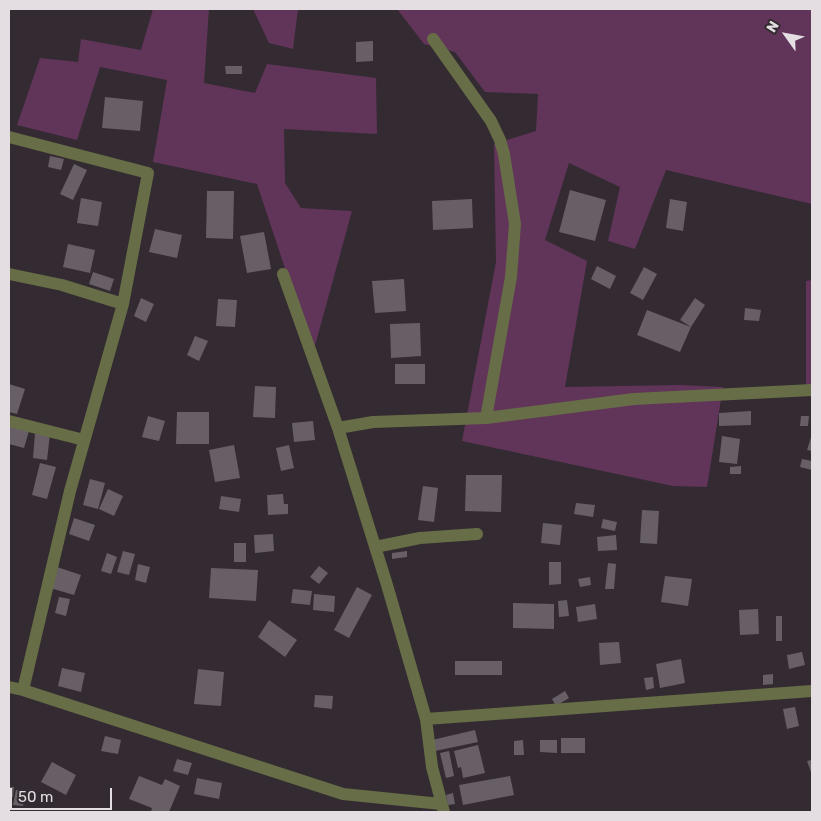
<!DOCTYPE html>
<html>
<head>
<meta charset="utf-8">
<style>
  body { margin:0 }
  #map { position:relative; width:821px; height:821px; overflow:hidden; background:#332b31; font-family:Rubik,sans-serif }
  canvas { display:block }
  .frame { position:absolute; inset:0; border:10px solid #e4dee2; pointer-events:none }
  .north { position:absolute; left:761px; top:10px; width:50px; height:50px; -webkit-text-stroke:4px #332b31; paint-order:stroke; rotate:302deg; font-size:14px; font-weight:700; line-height:20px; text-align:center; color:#e4dee2 }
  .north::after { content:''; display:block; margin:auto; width:18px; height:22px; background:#e4dee2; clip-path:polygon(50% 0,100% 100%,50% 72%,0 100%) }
  .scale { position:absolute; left:10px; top:788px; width:102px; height:22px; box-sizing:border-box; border:2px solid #e4dee2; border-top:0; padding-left:6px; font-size:15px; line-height:18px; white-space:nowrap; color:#e4dee2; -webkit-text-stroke:4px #332b31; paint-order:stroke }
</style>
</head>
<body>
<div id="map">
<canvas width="821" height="821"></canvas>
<div class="frame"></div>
<div class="north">N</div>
<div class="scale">50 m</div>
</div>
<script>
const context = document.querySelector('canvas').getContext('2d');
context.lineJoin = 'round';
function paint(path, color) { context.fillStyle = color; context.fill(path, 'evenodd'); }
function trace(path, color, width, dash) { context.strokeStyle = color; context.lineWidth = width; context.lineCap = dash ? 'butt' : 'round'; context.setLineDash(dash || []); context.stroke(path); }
const green = new Path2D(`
  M 153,9 L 209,9 L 204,83 L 255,93 L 267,64 L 376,78 L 377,134 L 284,129 L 285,183 L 301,208 L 352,211 L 313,353 L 257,184 L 153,162 L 167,80 L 100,67 L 77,140 L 17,125 L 40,58 L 78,62 L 81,39 L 141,50 Z
  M 253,9 L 298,9 L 293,49 L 269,43 Z
  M 397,9 L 812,9 L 812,204 L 666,170 L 635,249 L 608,241 L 620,187 L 569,163 L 545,240 L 587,261 L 565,387 L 680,385 L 723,387 L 707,487 L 673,486 L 462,441 L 496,262 L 494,144 L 536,131 L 538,94 L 485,92 L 455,52 L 424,44 Z
  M 812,280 L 812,396 L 806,396 L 806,281 Z`);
const building = new Path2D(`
  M 373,41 L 373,61 L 356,62 L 356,42 Z
  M 225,66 L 242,66 L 242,74 L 226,74 Z
  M 105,97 L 143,101 L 140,131 L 102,128 Z
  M 50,156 L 64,159 L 61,170 L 48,167 Z
  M 74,164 L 87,170 L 73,200 L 60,194 Z
  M 570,190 L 606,200 L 595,241 L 559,232 Z
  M 207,191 L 234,191 L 233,239 L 206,238 Z
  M 81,198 L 102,202 L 98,226 L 77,223 Z
  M 472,199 L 473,228 L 433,230 L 432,201 Z
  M 670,199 L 687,202 L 683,231 L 666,228 Z
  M 155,229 L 182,235 L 177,258 L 149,252 Z
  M 264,232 L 271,269 L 247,273 L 240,236 Z
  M 68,244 L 95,250 L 90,273 L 63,267 Z
  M 597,266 L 616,276 L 610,289 L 591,279 Z
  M 644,267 L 657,274 L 643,300 L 630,293 Z
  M 93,272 L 114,279 L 110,291 L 89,284 Z
  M 404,279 L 406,311 L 375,313 L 372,281 Z
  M 141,298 L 154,304 L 146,322 L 134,316 Z
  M 695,298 L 705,305 L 691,327 L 680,320 Z
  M 218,299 L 237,300 L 235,327 L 216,326 Z
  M 745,308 L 761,310 L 759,321 L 744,320 Z
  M 647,310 L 691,327 L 680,352 L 637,335 Z
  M 420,323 L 421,356 L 391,358 L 390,324 Z
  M 195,336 L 208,341 L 199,361 L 187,355 Z
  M 395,364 L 425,364 L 425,384 L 395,384 Z
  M 9,384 L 25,389 L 17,414 L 9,412 Z
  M 255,386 L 276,387 L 275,418 L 253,417 Z
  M 751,411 L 751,425 L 719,426 L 719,413 Z
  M 177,412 L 209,412 L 209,444 L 176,444 Z
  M 148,416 L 165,421 L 159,441 L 142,437 Z
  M 801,416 L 809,416 L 808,426 L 800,426 Z
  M 313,421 L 315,440 L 294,442 L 292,423 Z
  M 9,425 L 29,431 L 24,448 L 9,444 Z
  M 35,433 L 50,434 L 47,460 L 33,458 Z
  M 812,434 L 812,451 L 807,450 Z
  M 722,436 L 740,439 L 737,464 L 719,462 Z
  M 234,445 L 240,478 L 215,482 L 209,450 Z
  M 289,445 L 294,468 L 281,471 L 276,448 Z
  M 802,459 L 812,461 L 812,470 L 800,467 Z
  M 40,463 L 56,467 L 47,499 L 32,495 Z
  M 741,466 L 741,474 L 730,474 L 730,467 Z
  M 466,475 L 502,475 L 501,512 L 465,511 Z
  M 90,479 L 105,483 L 98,509 L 83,505 Z
  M 423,486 L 438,488 L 434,522 L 418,520 Z
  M 108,489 L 123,496 L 114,516 L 99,509 Z
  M 283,494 L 284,504 L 288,504 L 288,514 L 268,515 L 267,495 Z
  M 221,496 L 241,499 L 239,512 L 219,509 Z
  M 576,503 L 595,505 L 593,517 L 574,514 Z
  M 642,510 L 659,511 L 657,544 L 640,543 Z
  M 74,518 L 95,525 L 89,541 L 69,534 Z
  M 603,519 L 617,522 L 615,531 L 601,528 Z
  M 543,523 L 562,525 L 560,545 L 541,543 Z
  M 273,534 L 274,551 L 255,553 L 254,535 Z
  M 616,535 L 617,550 L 598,551 L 597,537 Z
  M 234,543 L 246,543 L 246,562 L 234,562 Z
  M 123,551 L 135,554 L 129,575 L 117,572 Z
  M 407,551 L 407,557 L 392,559 L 392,553 Z
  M 107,553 L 117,557 L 111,574 L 101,571 Z
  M 549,562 L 561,562 L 561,584 L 549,585 Z
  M 608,563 L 616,564 L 614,589 L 605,589 Z
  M 138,564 L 150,567 L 146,583 L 135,580 Z
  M 319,566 L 328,573 L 319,584 L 310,577 Z
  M 57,567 L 81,575 L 74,595 L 50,588 Z
  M 211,568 L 258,570 L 256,601 L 209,598 Z
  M 665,576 L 692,579 L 688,606 L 661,602 Z
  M 590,577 L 591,585 L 580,587 L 578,579 Z
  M 357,587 L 372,595 L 349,638 L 334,630 Z
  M 293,589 L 312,591 L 310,605 L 291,603 Z
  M 314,594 L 335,596 L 334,612 L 313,610 Z
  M 59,597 L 70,599 L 66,616 L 55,613 Z
  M 567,600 L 569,616 L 559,617 L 558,601 Z
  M 513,603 L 554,604 L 554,629 L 513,628 Z
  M 595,604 L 597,619 L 578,622 L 576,607 Z
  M 758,609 L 759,634 L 740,635 L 739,610 Z
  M 776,616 L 782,616 L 782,641 L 776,641 Z
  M 269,620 L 297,640 L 285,657 L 258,637 Z
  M 619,642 L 621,663 L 600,665 L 599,643 Z
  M 802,652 L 805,665 L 789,669 L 787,655 Z
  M 681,659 L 685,683 L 660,688 L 656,664 Z
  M 455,661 L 502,661 L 502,675 L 455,675 Z
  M 62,668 L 85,673 L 81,692 L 58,686 Z
  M 198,669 L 224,672 L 221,706 L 194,704 Z
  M 773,674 L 773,684 L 763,685 L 763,675 Z
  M 653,677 L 654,688 L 646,690 L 644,678 Z
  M 565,691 L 569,698 L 556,706 L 552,699 Z
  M 315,695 L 333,696 L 332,709 L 314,707 Z
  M 795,707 L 799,726 L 787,729 L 783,709 Z
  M 475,730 L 478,742 L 435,751 L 432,740 Z
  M 105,736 L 121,740 L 118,754 L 101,751 Z
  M 561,738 L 585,738 L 585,753 L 561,753 Z
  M 523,740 L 524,755 L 514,755 L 514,741 Z
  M 540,740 L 557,740 L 557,753 L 540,752 Z
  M 478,745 L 485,773 L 463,778 L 461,767 L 458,768 L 454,751 Z
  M 449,751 L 454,776 L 446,778 L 440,753 Z
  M 177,759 L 192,763 L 188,775 L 173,771 Z
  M 812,760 L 812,775 L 807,761 Z
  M 52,762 L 76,775 L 66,795 L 41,782 Z
  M 139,776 L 162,785 L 165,779 L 180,786 L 169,812 L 151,812 L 152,808 L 129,799 Z
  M 510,776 L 514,795 L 463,805 L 459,785 Z
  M 197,778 L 222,783 L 219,799 L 194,794 Z
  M 9,787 L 14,787 L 13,797 L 9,797 Z
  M 16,790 L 28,792 L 27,800 L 24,800 L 23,806 L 13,805 Z
  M 453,793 L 455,804 L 448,805 L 446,795 Z`);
const minor = new Path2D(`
  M 433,39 L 491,121 L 500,140 L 504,154 L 515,224 L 511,277 L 486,418
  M 9,137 L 148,173 L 123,304
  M 9,274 L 62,285 L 123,304 L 70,491 L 23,690
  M 283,274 L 338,428 L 387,585 L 426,719 L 432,767 L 444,812
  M 9,421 L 84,440
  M 338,428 L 373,422 L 486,418 L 634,399 L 812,390
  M 375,547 L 420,538 L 477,534
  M 9,687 L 23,690 L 343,794 L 441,804
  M 426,719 L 812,691`);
paint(green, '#61345a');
paint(building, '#685f66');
trace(minor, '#676d46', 12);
</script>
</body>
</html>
